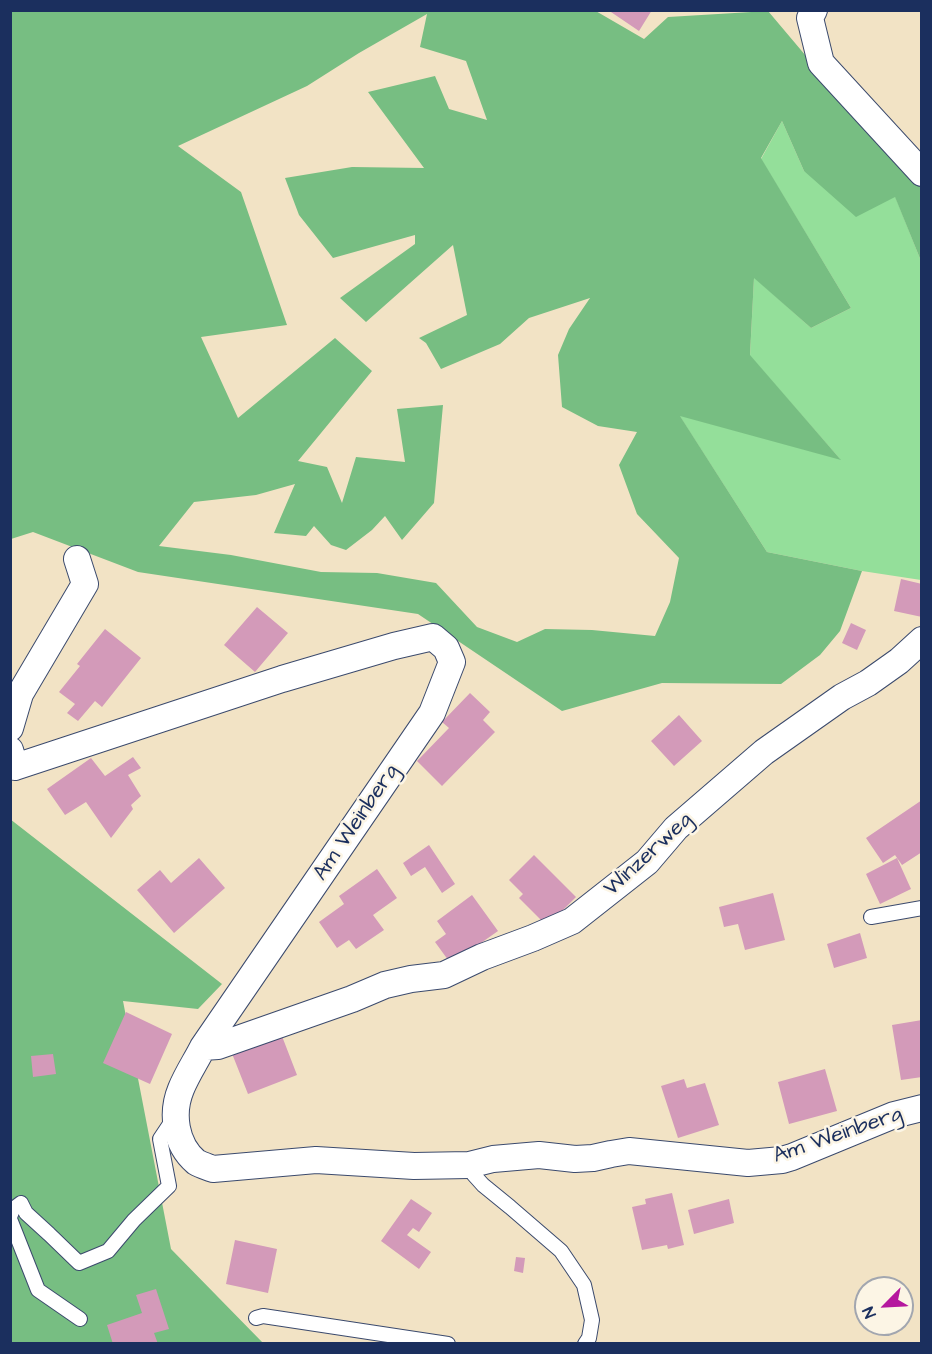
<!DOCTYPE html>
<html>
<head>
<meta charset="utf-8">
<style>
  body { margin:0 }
  #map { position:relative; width:932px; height:1354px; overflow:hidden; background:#f2e3c5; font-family:"Architects Daughter",sans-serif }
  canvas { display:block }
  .frame { position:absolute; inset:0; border:12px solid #1b2f5e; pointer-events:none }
  .north { position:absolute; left:854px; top:1276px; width:60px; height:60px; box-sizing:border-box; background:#fcf5e5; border:2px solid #a2a6af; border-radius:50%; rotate:246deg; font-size:16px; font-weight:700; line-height:24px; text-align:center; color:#1b2f5e }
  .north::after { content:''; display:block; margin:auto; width:21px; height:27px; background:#b5179e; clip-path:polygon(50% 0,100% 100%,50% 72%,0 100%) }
</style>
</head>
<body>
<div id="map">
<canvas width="932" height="1354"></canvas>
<div class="frame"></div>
<div class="north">N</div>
</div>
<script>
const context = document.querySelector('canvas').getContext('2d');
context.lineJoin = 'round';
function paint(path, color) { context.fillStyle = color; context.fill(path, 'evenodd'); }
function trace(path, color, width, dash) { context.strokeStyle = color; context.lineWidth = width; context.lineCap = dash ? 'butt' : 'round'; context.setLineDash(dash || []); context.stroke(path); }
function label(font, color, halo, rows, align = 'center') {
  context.font = font + ' "Architects Daughter",sans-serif'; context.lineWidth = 5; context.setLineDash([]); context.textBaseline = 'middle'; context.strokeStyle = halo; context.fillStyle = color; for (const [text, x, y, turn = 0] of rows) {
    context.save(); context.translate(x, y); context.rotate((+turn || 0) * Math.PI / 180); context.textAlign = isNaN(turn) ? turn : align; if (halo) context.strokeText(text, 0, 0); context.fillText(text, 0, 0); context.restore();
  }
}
const green = new Path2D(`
  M 782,121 L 804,171 L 895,196 L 921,261 L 921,580 L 862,571 L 767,552 L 679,415 L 840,459 L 750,356 L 754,277 L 811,328 L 851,308 L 761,159 Z`);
const forest = new Path2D(`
  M 594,10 L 644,39 L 668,17 L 768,11 L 844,101 L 921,183 L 921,261 L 895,197 L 856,217 L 804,171 L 782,121 L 761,158 L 851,308 L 811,328 L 754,278 L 750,355 L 841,460 L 680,416 L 767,552 L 862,571 L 840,631 L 820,655 L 781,684 L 662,683 L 562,711 L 418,614 L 138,572 L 33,532 L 11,539 L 11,11 ZM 427,14 L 420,47 L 466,61 L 487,120 L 449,109 L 435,76 L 368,92 L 424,168 L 352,167 L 285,178 L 299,215 L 333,258 L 415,235 L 415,244 L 340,298 L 366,322 L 453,245 L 467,315 L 419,338 L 426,343 L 441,369 L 500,344 L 529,318 L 590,298 L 569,329 L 558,355 L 562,407 L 598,426 L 637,432 L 619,465 L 637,514 L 679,558 L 670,602 L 655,636 L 592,630 L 545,629 L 517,642 L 477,627 L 436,583 L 377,573 L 321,572 L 231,555 L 159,546 L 194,502 L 256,495 L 295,484 L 274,533 L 306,536 L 314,526 L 331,545 L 346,550 L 372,530 L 385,516 L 402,540 L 434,503 L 443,405 L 397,409 L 405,462 L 356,457 L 342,503 L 327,467 L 298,461 L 372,371 L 335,338 L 238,418 L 201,337 L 287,325 L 241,192 L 178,146 L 307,86 L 359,53 Z
  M 10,819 L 222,984 L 198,1009 L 123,1001 L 171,1249 L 263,1343 L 11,1343 Z`);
const building = new Path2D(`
  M 608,10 L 652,10 L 639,31 Z
  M 901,579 L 922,584 L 922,617 L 894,611 Z
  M 257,607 L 288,633 L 255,672 L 224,645 Z
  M 851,623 L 866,630 L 857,650 L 842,643 Z
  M 105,629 L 141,658 L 102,707 L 95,701 L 78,721 L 67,713 L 75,704 L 59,692 L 80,666 L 77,664 Z
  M 470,693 L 490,712 L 483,720 L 495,732 L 442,786 L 417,761 L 449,728 L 442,722 Z
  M 679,715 L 702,741 L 674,766 L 651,741 Z
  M 133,757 L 141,768 L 128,775 L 141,796 L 131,805 L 133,809 L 111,838 L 86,802 L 65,815 L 47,789 L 91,758 L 105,776 Z
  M 922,800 L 922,852 L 902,865 L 895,855 L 883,863 L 866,838 Z
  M 429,845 L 455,884 L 442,893 L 425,867 L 411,876 L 403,863 Z
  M 534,855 L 576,897 L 547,926 L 519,898 L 523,894 L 509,880 Z
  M 199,858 L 225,888 L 174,933 L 137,890 L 160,870 L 171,883 Z
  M 897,858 L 911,889 L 880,904 L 866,874 Z
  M 377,869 L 397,898 L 373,915 L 384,930 L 356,949 L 349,940 L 337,948 L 319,922 L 344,904 L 339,896 Z
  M 773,893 L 785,940 L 745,950 L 738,924 L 724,927 L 719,907 Z
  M 472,895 L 498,931 L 451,964 L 435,942 L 446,934 L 437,921 Z
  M 860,933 L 867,958 L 834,968 L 827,944 Z
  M 126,1012 L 172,1034 L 150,1084 L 103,1063 Z
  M 922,1020 L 922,1077 L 901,1080 L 892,1025 Z
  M 280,1031 L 297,1075 L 248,1094 L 231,1051 Z
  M 53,1054 L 56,1074 L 33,1077 L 31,1056 Z
  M 825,1069 L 837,1111 L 789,1124 L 778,1082 Z
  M 684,1079 L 687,1088 L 705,1083 L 719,1125 L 678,1138 L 661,1086 Z
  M 672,1193 L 684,1245 L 668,1249 L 667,1245 L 642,1250 L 632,1207 L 646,1204 L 645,1199 Z
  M 411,1199 L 432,1213 L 419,1232 L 413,1228 L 407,1235 L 431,1252 L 419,1269 L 381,1241 Z
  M 729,1199 L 734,1223 L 694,1234 L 688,1210 Z
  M 235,1240 L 277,1249 L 268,1293 L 226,1284 Z
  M 516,1257 L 525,1258 L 523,1273 L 514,1271 Z
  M 156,1289 L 169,1329 L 154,1333 L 158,1344 L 113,1344 L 107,1325 L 142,1313 L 136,1295 Z`);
const service = new Path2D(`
  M 871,917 L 922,908
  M 469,1165 L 474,1175 L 483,1185 L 510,1207 L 561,1251 L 584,1285 L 592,1320 L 589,1338 L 585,1344
  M 10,1217 L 13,1209 L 21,1203 L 26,1213 L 49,1234 L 79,1263 L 108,1251 L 134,1220 L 169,1186 L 160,1139 L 174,1118
  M 10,1219 L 38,1290 L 80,1319
  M 256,1318 L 263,1316 L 448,1344`);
const minor = new Path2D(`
  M 814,10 L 810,18 L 821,63 L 922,173
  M 10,728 L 20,694 L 85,584 L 77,559
  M 10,750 L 15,767 L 282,679 L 394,646 L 433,637 L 446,648 L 452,662 L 432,713 L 203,1047 C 196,1061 187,1074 181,1089 C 171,1113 175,1144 196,1162 C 201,1165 208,1167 213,1169 L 316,1160 L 414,1166 L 469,1165 L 493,1159 L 539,1155 L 575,1159 L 593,1158 L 611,1154 L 629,1151 L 748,1163 L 782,1160 L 792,1157 L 894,1115 L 922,1108
  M 203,1047 L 218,1046 L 352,999 L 385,985 L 411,979 L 444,975 L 482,957 L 533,938 L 572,921 L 647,862 L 676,828 L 764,752 L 842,697 L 868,683 L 899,661 L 922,640`);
const streetNames = [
  ["Am Weinberg",357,823,-56],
  ["Winzerweg",649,855,-43],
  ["Am Weinberg",838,1136,-19]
];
paint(green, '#94df9a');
paint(forest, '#77be82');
paint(building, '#d39ab9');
trace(service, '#3b4a6d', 16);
trace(minor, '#3b4a6d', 28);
trace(service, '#fff', 14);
trace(minor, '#fff', 26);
label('22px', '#1b2f5e', '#fcf5e5', streetNames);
</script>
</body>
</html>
